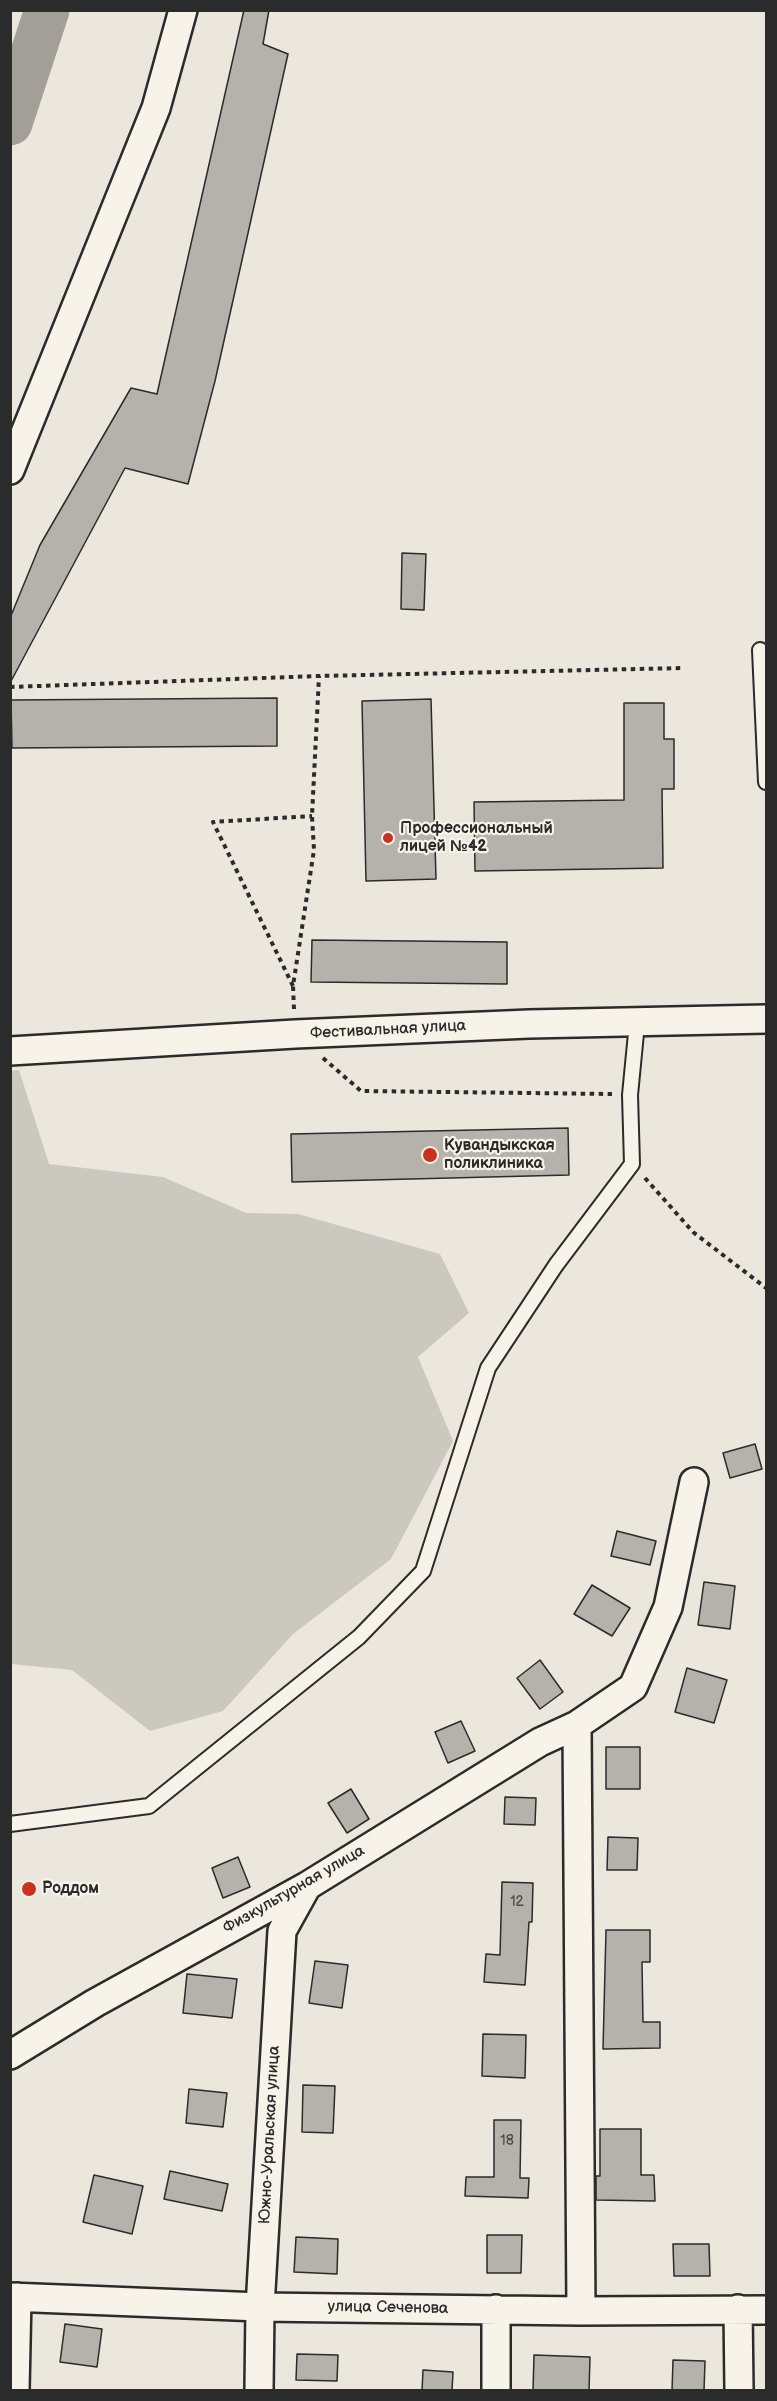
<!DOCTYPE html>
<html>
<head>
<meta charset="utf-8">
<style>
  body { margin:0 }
  #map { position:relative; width:777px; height:2401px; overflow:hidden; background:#ebe7dd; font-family:"Balsamiq Sans",sans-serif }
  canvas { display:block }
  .frame { position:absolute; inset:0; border:12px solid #2b2b2b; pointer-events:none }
</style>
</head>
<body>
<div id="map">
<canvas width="777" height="2401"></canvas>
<div class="frame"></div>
</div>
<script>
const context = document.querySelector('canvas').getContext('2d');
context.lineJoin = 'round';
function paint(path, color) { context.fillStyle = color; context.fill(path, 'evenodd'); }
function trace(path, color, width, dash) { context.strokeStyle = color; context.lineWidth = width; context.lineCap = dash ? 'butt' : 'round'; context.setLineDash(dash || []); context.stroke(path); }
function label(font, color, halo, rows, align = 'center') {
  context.font = font + ' "Balsamiq Sans",sans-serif'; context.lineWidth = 4.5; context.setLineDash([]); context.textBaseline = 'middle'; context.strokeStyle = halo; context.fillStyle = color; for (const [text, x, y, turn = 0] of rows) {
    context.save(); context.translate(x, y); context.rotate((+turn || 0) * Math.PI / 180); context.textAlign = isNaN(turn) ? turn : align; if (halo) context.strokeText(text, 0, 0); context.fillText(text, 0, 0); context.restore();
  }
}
const green = new Path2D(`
  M 19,1070 L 49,1164 L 163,1177 L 246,1213 L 298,1214 L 440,1254 L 469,1313 L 418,1357 L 453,1441 L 391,1559 L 293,1634 L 223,1711 L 150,1731 L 72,1670 L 11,1664 L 10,1071 Z`);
const river = new Path2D(`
  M 10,123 L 47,10`);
const building = new Path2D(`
  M 244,10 L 269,10 L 263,44 L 288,54 L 215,381 L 188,484 L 125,468 L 10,683 L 10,618 L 40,545 L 131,388 L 157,394 Z
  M 402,553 L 426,554 L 424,610 L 401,609 Z
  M 277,698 L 277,746 L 12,748 L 11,700 Z
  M 431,699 L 436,879 L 366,881 L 362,701 Z
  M 624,703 L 664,703 L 664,739 L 674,739 L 674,789 L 662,789 L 663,868 L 475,871 L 474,802 L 624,800 Z
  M 312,940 L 507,942 L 507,984 L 311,982 Z
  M 568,1128 L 569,1175 L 292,1182 L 291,1134 Z
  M 755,1444 L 762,1469 L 730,1478 L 723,1453 Z
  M 617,1531 L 656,1541 L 650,1565 L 611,1556 Z
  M 704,1582 L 735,1586 L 730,1629 L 698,1625 Z
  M 592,1585 L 630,1608 L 612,1636 L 574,1614 Z
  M 540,1660 L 563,1692 L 540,1709 L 517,1678 Z
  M 687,1668 L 727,1680 L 714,1723 L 675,1712 Z
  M 461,1721 L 475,1751 L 448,1763 L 435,1732 Z
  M 606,1747 L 640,1747 L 640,1789 L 606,1789 Z
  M 351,1789 L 369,1819 L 347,1833 L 328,1803 Z
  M 505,1797 L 536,1798 L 535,1825 L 504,1824 Z
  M 608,1837 L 638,1838 L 637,1870 L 607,1870 Z
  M 238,1857 L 250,1887 L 223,1898 L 212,1868 Z
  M 502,1882 L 533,1883 L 532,1922 L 529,1922 L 525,1985 L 484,1982 L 486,1954 L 500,1955 Z
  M 606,1930 L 650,1930 L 650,1962 L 642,1962 L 643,2022 L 660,2022 L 660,2048 L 603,2049 Z
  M 315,1961 L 348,1965 L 342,2008 L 309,2003 Z
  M 187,1974 L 237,1979 L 232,2018 L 183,2013 Z
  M 483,2034 L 526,2035 L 525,2078 L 482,2076 Z
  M 303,2085 L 335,2086 L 333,2133 L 302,2132 Z
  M 189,2089 L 227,2093 L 223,2127 L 186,2123 Z
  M 494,2120 L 521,2120 L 520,2178 L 529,2178 L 528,2198 L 465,2196 L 466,2177 L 494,2177 Z
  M 600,2129 L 641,2129 L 641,2175 L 654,2175 L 655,2201 L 596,2200 L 596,2176 L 600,2176 Z
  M 170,2171 L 228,2184 L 222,2211 L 164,2199 Z
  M 94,2175 L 143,2186 L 132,2234 L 83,2222 Z
  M 487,2235 L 522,2235 L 521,2273 L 487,2273 Z
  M 296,2237 L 338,2239 L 337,2274 L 294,2272 Z
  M 673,2244 L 709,2244 L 710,2276 L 674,2276 Z
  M 65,2324 L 102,2329 L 97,2367 L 60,2362 Z
  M 297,2354 L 338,2355 L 337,2381 L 296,2380 Z
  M 534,2355 L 590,2357 L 589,2391 L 533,2391 Z
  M 673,2360 L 705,2361 L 704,2391 L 672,2391 Z
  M 423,2370 L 453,2372 L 452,2391 L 422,2391 Z`);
const path = new Path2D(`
  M 10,687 L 319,676 L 684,668
  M 293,986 L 213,822 L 312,816
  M 294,1009 L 293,986 L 314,850 L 312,816 L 319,676
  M 323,1058 L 361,1091 L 612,1094
  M 645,1178 L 693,1232 L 766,1288`);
const lane = new Path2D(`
  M 760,650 L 766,782
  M 10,1824 L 149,1806 L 359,1637 L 423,1571 L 488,1368 L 556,1265 L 632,1164 L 630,1095 L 637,1023`);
const street = new Path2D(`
  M 10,470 L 156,108 L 183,10
  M 10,1051 L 295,1034 L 529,1024 L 766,1019
  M 577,1725 L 581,2311
  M 10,2055 L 95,2003 L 307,1886 L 540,1742 L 577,1725 L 633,1687 L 668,1607 L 694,1482
  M 10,2297 L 260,2307 L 581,2311 L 766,2310
  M 738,2309 L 739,2390
  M 15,2390 L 17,2297
  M 259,2390 L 260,2307 L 282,1931 L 307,1886
  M 496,2390 L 496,2309`);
const markers = [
  [388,838,6,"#c8321e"],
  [430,1155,8,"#c8321e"],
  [29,1889,8,"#c8321e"]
];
const numberNames = [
  ["12",517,1902],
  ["18",507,2141]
];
const poiNames = [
  ["Профессиональный",400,829],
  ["лицей №42",400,847],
  ["Кувандыкская",444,1146],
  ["поликлиника",444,1164],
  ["Роддом",42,1889]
];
const streetNames = [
  ["Фестивальная улица",388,1030,-3],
  ["Физкультурная улица",294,1890,-30],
  ["Южно-Уральская улица",270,2135,-87],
  ["улица Сеченова",388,2308,1]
];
paint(green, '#cbc8bf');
trace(river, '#a29f98', 45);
paint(building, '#b5b2ab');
trace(building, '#2b2b2b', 1.5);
trace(lane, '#2b2b2b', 18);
trace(street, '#2b2b2b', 32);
trace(path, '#2b2b2b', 4, [4.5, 4.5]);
trace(lane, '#f7f3e8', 14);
trace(street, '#f7f3e8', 27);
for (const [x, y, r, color] of markers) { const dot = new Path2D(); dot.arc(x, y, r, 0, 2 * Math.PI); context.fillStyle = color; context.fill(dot); trace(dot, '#f7f3e8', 2); }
label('14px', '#4e4d4b', null, numberNames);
label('bold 16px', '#2b2b2b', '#f7f3e8', poiNames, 'left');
label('16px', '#2b2b2b', '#f7f3e8', streetNames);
</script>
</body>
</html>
